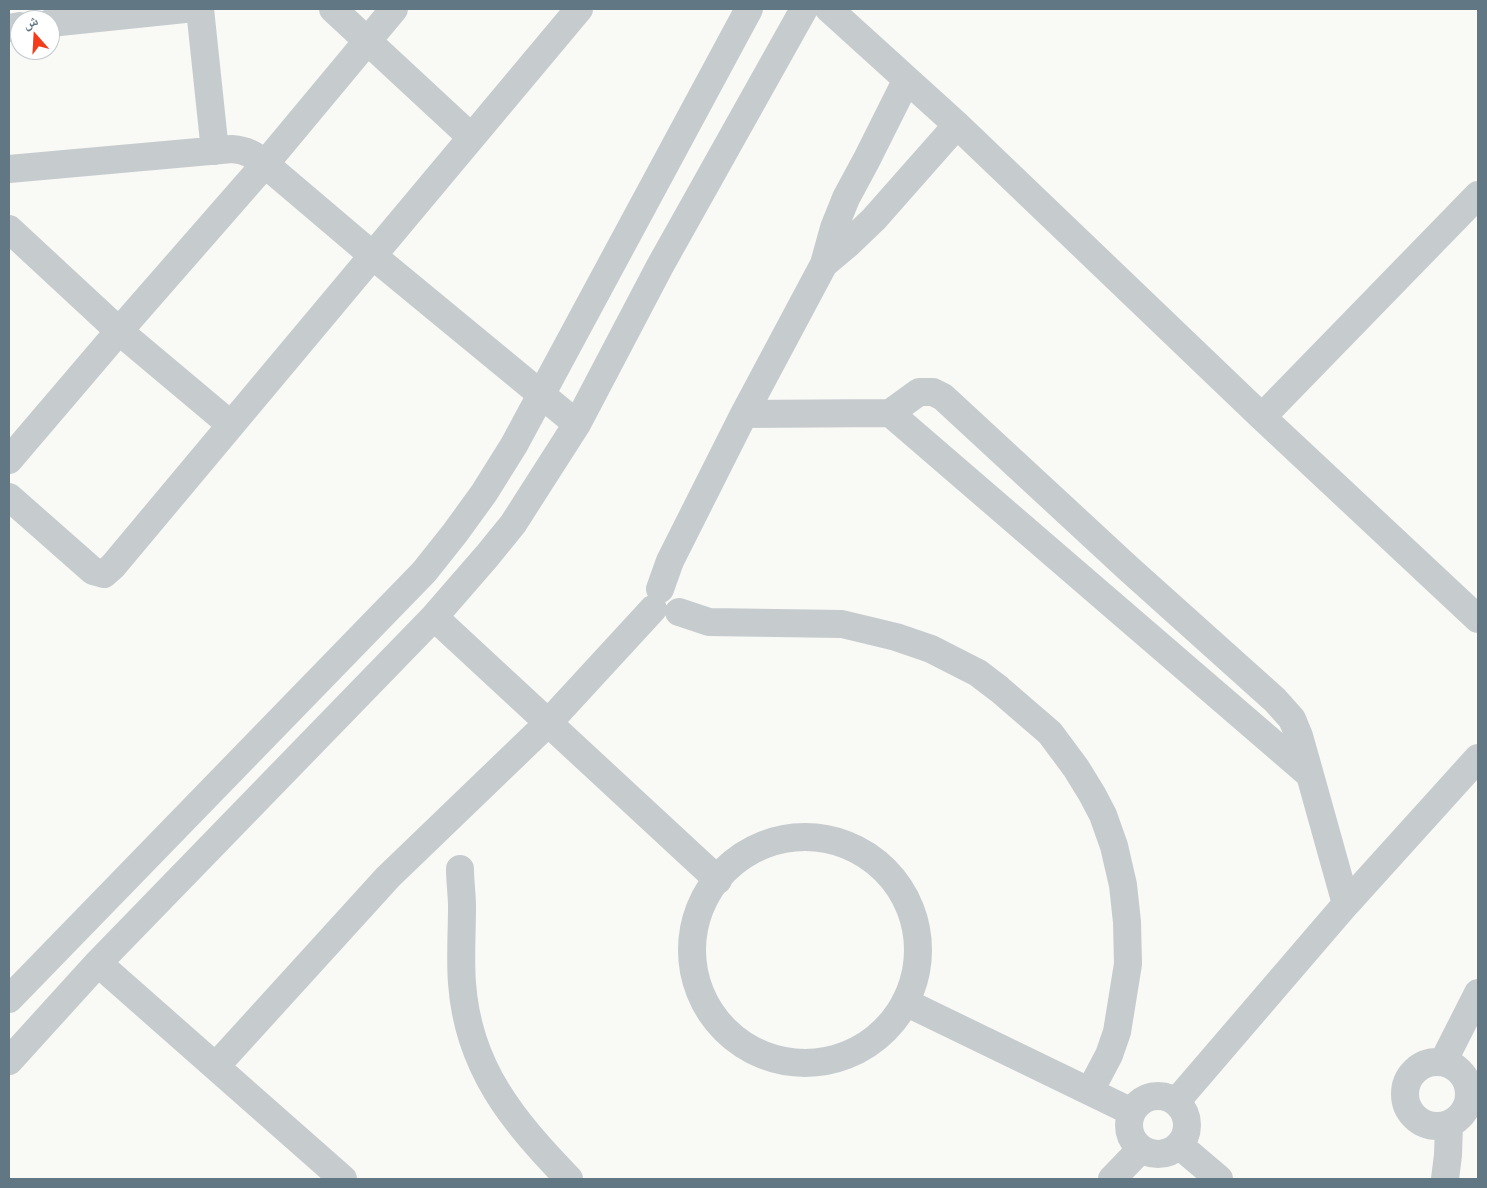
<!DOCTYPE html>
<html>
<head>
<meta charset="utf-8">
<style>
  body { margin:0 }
  #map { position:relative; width:1487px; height:1188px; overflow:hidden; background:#f9f9f6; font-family:"Archivo Narrow","Noto Naskh Arabic",sans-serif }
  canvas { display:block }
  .frame { position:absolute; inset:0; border:10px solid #617784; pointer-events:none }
  .north { position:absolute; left:10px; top:10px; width:50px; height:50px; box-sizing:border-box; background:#fff; border:1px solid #c0c9ce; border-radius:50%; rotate:341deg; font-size:14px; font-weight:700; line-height:20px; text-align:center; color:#617784 }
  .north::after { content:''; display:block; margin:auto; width:18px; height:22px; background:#f53c1a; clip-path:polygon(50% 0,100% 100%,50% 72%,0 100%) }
</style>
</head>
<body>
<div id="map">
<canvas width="1487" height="1188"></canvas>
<div class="frame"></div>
<div class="north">ش</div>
</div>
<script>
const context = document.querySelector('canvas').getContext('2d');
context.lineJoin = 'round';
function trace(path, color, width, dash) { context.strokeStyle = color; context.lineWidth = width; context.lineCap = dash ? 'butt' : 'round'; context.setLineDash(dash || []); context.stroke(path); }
const minor = new Path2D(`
  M 200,9 L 215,151
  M 333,9 L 471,137
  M 829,9 L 957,125 L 1262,417 L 1478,619
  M 50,23 L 185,9
  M 9,28 L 20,26
  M 9,169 L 232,149 C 246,150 255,155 265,164 L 384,265 L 577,424
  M 9,229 L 119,331 L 265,164 L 394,9
  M 824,264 L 849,243 L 874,219 L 957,125
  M 890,413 L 1310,775 L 1346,904
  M 744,414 L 890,413 L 919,392 L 933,392 L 943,397 L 1129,569 L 1275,700 L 1292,719 L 1299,736 L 1310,775
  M 1262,417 L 1478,195
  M 9,460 L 119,331 L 231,425
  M 9,497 L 93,571 L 104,574 L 113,566 L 579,9
  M 660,589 L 670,561 L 744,414 L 824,264 L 834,228 L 846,198 L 867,159 L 906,81
  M 679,612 L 709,622 L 842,624 L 896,637 L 931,649 L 978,673 L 999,689 L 1050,733 L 1076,768 L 1092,794 L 1103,815 L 1114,846 L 1123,885 L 1127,922 L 1128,964 L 1117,1032 L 1109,1055 L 1090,1091
  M 434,617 L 718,880
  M692 950a113 113 0 1 1 226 0a113 113 0 1 1-226 0Z
  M 460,869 C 460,882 462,894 462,907 C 462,933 460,958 462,983 C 468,1068 513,1121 569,1179
  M 98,963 L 343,1179
  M 9,999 L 424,572 L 455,533 L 484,493 L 514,445 L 749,9
  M 905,1002 L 1132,1112
  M 9,1061 L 98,963 L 434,617 L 487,556 L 513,524 L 577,424 L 660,266 L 804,9
  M1405 1094a32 32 0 1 1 64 0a32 32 0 1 1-64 0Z
  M 1443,1062 L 1478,993
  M 216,1066 L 388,877 L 548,723 L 653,609
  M1129 1125a29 29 0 1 1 58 0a29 29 0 1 1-58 0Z
  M 1176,1102 L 1346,904 L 1478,758
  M 1179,1145 L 1219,1179
  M 1112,1179 L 1141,1149
  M 1445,1179 L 1448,1155 L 1449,1124`);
trace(minor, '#c6cbce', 28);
</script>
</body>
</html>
